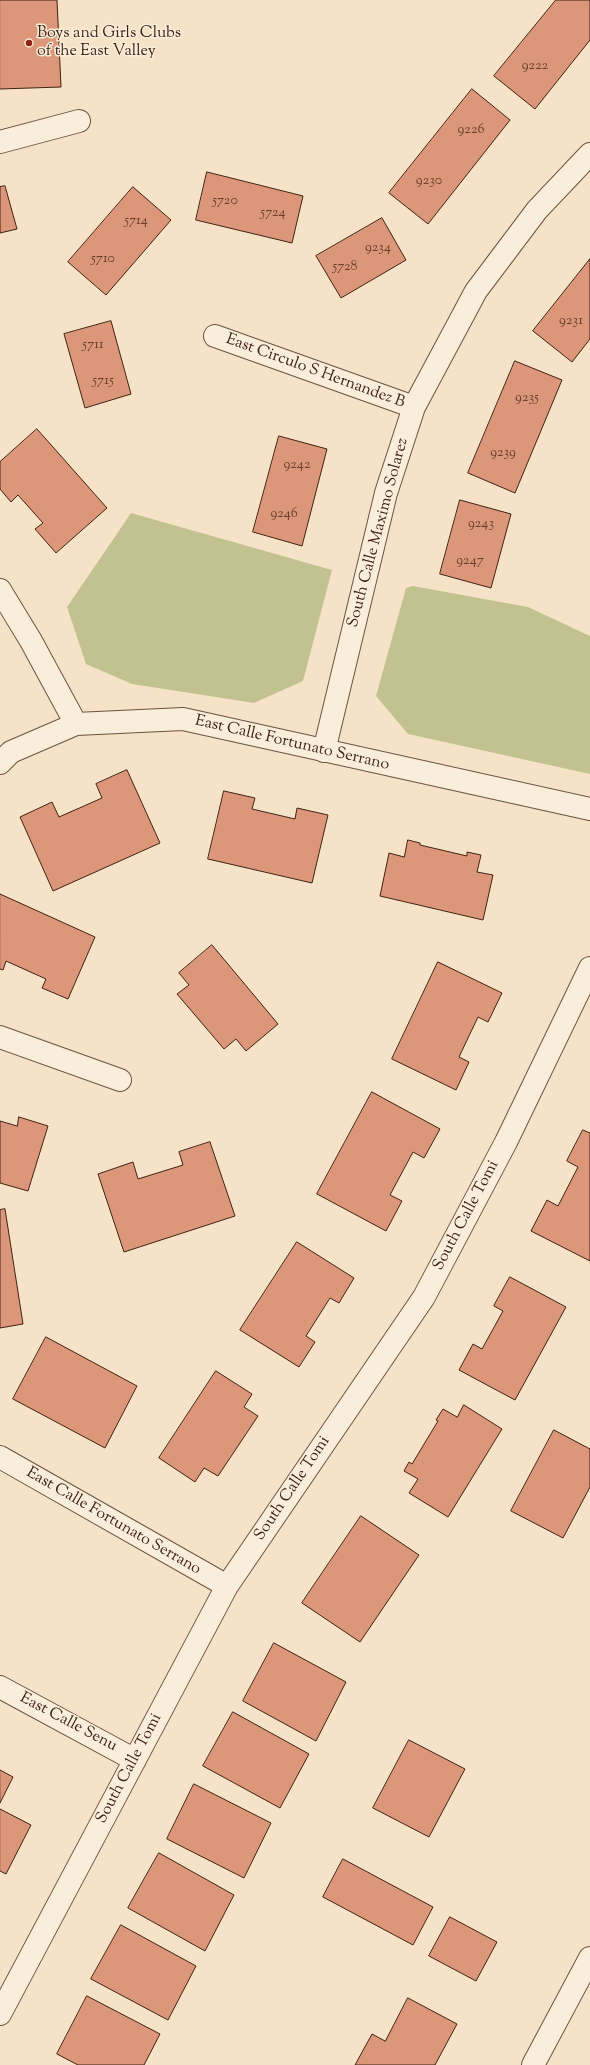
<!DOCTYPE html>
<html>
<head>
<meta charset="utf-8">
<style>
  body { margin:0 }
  canvas { display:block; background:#f6e3c7 }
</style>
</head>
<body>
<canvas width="590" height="2065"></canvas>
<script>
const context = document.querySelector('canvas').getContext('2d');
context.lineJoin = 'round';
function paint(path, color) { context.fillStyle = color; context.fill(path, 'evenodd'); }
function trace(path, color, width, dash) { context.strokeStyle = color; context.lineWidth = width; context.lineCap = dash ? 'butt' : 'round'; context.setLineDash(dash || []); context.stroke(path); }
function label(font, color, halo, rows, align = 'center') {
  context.font = font + ' "Sorts Mill Goudy",serif'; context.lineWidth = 3; context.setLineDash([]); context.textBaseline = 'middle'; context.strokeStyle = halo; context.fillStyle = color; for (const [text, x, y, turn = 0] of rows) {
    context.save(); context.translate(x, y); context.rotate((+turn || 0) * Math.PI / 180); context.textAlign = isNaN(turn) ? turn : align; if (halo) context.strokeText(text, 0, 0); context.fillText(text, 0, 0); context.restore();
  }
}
const green = new Path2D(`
  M 131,513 L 332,570 L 303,681 L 254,703 L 132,684 L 86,664 L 67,607 Z
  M 413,586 L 528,607 L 590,636 L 590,774 L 408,734 L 376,696 L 406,588 Z`);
const building = new Path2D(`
  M 0,0 L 57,0 L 61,87 L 0,89 Z
  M 556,0 L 590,0 L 590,40 L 535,109 L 494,76 Z
  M 472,89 L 510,120 L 428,224 L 389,193 Z
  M 207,172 L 303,196 L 292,243 L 196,220 Z
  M 5,186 L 17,229 L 0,233 L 0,187 Z
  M 133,187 L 171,220 L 106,295 L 68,262 Z
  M 382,218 L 406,260 L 341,298 L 316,256 Z
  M 590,259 L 590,339 L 572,362 L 533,331 Z
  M 111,321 L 131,394 L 85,408 L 64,334 Z
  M 515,361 L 562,380 L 515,493 L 468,473 Z
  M 37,429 L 107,508 L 56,553 L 35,529 L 43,523 L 18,495 L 11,502 L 0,489 L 0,462 Z
  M 279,436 L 327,449 L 302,546 L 253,532 Z
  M 460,500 L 511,514 L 491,588 L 440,574 Z
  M 127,770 L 160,843 L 53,891 L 20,817 L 52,802 L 59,817 L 102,798 L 96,784 Z
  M 224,791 L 255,798 L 252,809 L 295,819 L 297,808 L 328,815 L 312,883 L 208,859 Z
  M 408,840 L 420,843 L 420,845 L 467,856 L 467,852 L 481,855 L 477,872 L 493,875 L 483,920 L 380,896 L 389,853 L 404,857 Z
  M 0,894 L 95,937 L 68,999 L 42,988 L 46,979 L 6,961 L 3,970 L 0,969 Z
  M 212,945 L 278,1024 L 246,1051 L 236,1039 L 224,1049 L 177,994 L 189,985 L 179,973 Z
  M 438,962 L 502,993 L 488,1022 L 478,1017 L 459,1057 L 469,1062 L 456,1090 L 392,1059 Z
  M 372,1092 L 440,1129 L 424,1158 L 413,1152 L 390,1195 L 402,1201 L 386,1231 L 317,1194 Z
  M 19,1117 L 48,1126 L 28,1191 L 0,1183 L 0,1121 L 17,1126 Z
  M 583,1130 L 590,1133 L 590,1261 L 531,1231 L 547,1200 L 558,1206 L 578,1167 L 567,1161 Z
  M 210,1142 L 235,1216 L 124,1252 L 98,1174 L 133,1162 L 138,1179 L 183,1165 L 179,1152 Z
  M 5,1209 L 23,1324 L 0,1328 L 0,1210 Z
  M 297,1242 L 354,1278 L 339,1303 L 330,1298 L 306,1336 L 315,1342 L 299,1367 L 240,1330 Z
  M 510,1277 L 566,1307 L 515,1400 L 459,1370 L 473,1344 L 482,1349 L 503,1311 L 494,1306 Z
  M 46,1337 L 137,1386 L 105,1448 L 13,1399 Z
  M 216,1371 L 252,1394 L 244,1407 L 258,1416 L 218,1476 L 204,1468 L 195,1482 L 159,1458 Z
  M 464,1405 L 502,1429 L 448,1517 L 409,1493 L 418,1479 L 404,1471 L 409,1462 L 412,1464 L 438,1421 L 436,1420 L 443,1409 L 457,1417 Z
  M 554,1430 L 590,1449 L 590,1487 L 563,1538 L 511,1511 Z
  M 361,1516 L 419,1555 L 360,1642 L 302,1603 Z
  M 274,1643 L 346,1682 L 316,1741 L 243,1701 Z
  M 233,1712 L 309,1754 L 280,1808 L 203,1766 Z
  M 409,1740 L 465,1769 L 429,1837 L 373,1808 Z
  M 0,1770 L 13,1777 L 0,1803 Z
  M 194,1784 L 271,1823 L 244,1878 L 167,1839 Z
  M 0,1809 L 31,1825 L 6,1874 L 0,1871 Z
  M 159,1853 L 234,1895 L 205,1951 L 128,1908 Z
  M 343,1859 L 433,1907 L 413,1945 L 323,1897 Z
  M 450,1917 L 497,1942 L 476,1981 L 429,1956 Z
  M 121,1925 L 196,1966 L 168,2020 L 91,1979 Z
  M 87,1996 L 160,2034 L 144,2065 L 78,2065 L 57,2054 Z
  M 408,1998 L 457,2024 L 435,2065 L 355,2065 L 372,2034 L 385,2041 Z`);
const minor = new Path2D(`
  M 0,142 L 79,121
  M 215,336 L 414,407
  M 0,590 L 31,641 L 76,724
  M 324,751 L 386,493 L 414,407 L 476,291 L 537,210 L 590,154
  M 0,763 L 11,752 L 76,724 L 183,719 L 590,809
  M 0,1037 L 120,1080
  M 0,1457 L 227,1586
  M 0,1687 L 135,1760
  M 0,2014 L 227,1586 L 424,1297 L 506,1142 L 590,968
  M 533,2065 L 590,1958`);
const markers = [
  [29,43,4,"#8f2418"]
];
const numberNames = [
  ["9222",535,67],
  ["9226",471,131],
  ["9230",429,182],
  ["5720",225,202],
  ["5724",273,214],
  ["5714",136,222],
  ["9234",378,249],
  ["5710",103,260],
  ["5728",345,268],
  ["9231",571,322],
  ["5711",93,346],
  ["5715",103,382],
  ["9235",527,399],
  ["9239",503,454],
  ["9242",297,466],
  ["9246",284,515],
  ["9243",481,525],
  ["9247",470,562]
];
const poiNames = [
  ["Boys and Girls Clubs",37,34],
  ["of the East Valley",37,52]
];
const streetNames = [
  ["East Circulo S Hernandez B",315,372,20],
  ["South Calle Maximo Solarez",379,533,-75],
  ["East Calle Fortunato Serrano",292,744,13],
  ["South Calle Tomi",467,1216,-62],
  ["South Calle Tomi",293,1489,-56],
  ["East Calle Fortunato Serrano",113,1522,30],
  ["East Calle Senu",68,1723,28],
  ["South Calle Tomi",130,1769,-62]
];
paint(green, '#c2c291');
paint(building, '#dc967a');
trace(building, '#3f2312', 1);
trace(minor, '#6d533f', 24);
trace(minor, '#f9eddb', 22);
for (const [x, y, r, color] of markers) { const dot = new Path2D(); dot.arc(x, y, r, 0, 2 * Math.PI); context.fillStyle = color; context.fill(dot); trace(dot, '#f9eddb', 1.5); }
label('14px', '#66402c', null, numberNames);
label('16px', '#3f2312', '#f9eddb', poiNames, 'left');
label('16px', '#3f2312', '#f9eddb', streetNames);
</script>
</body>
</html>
